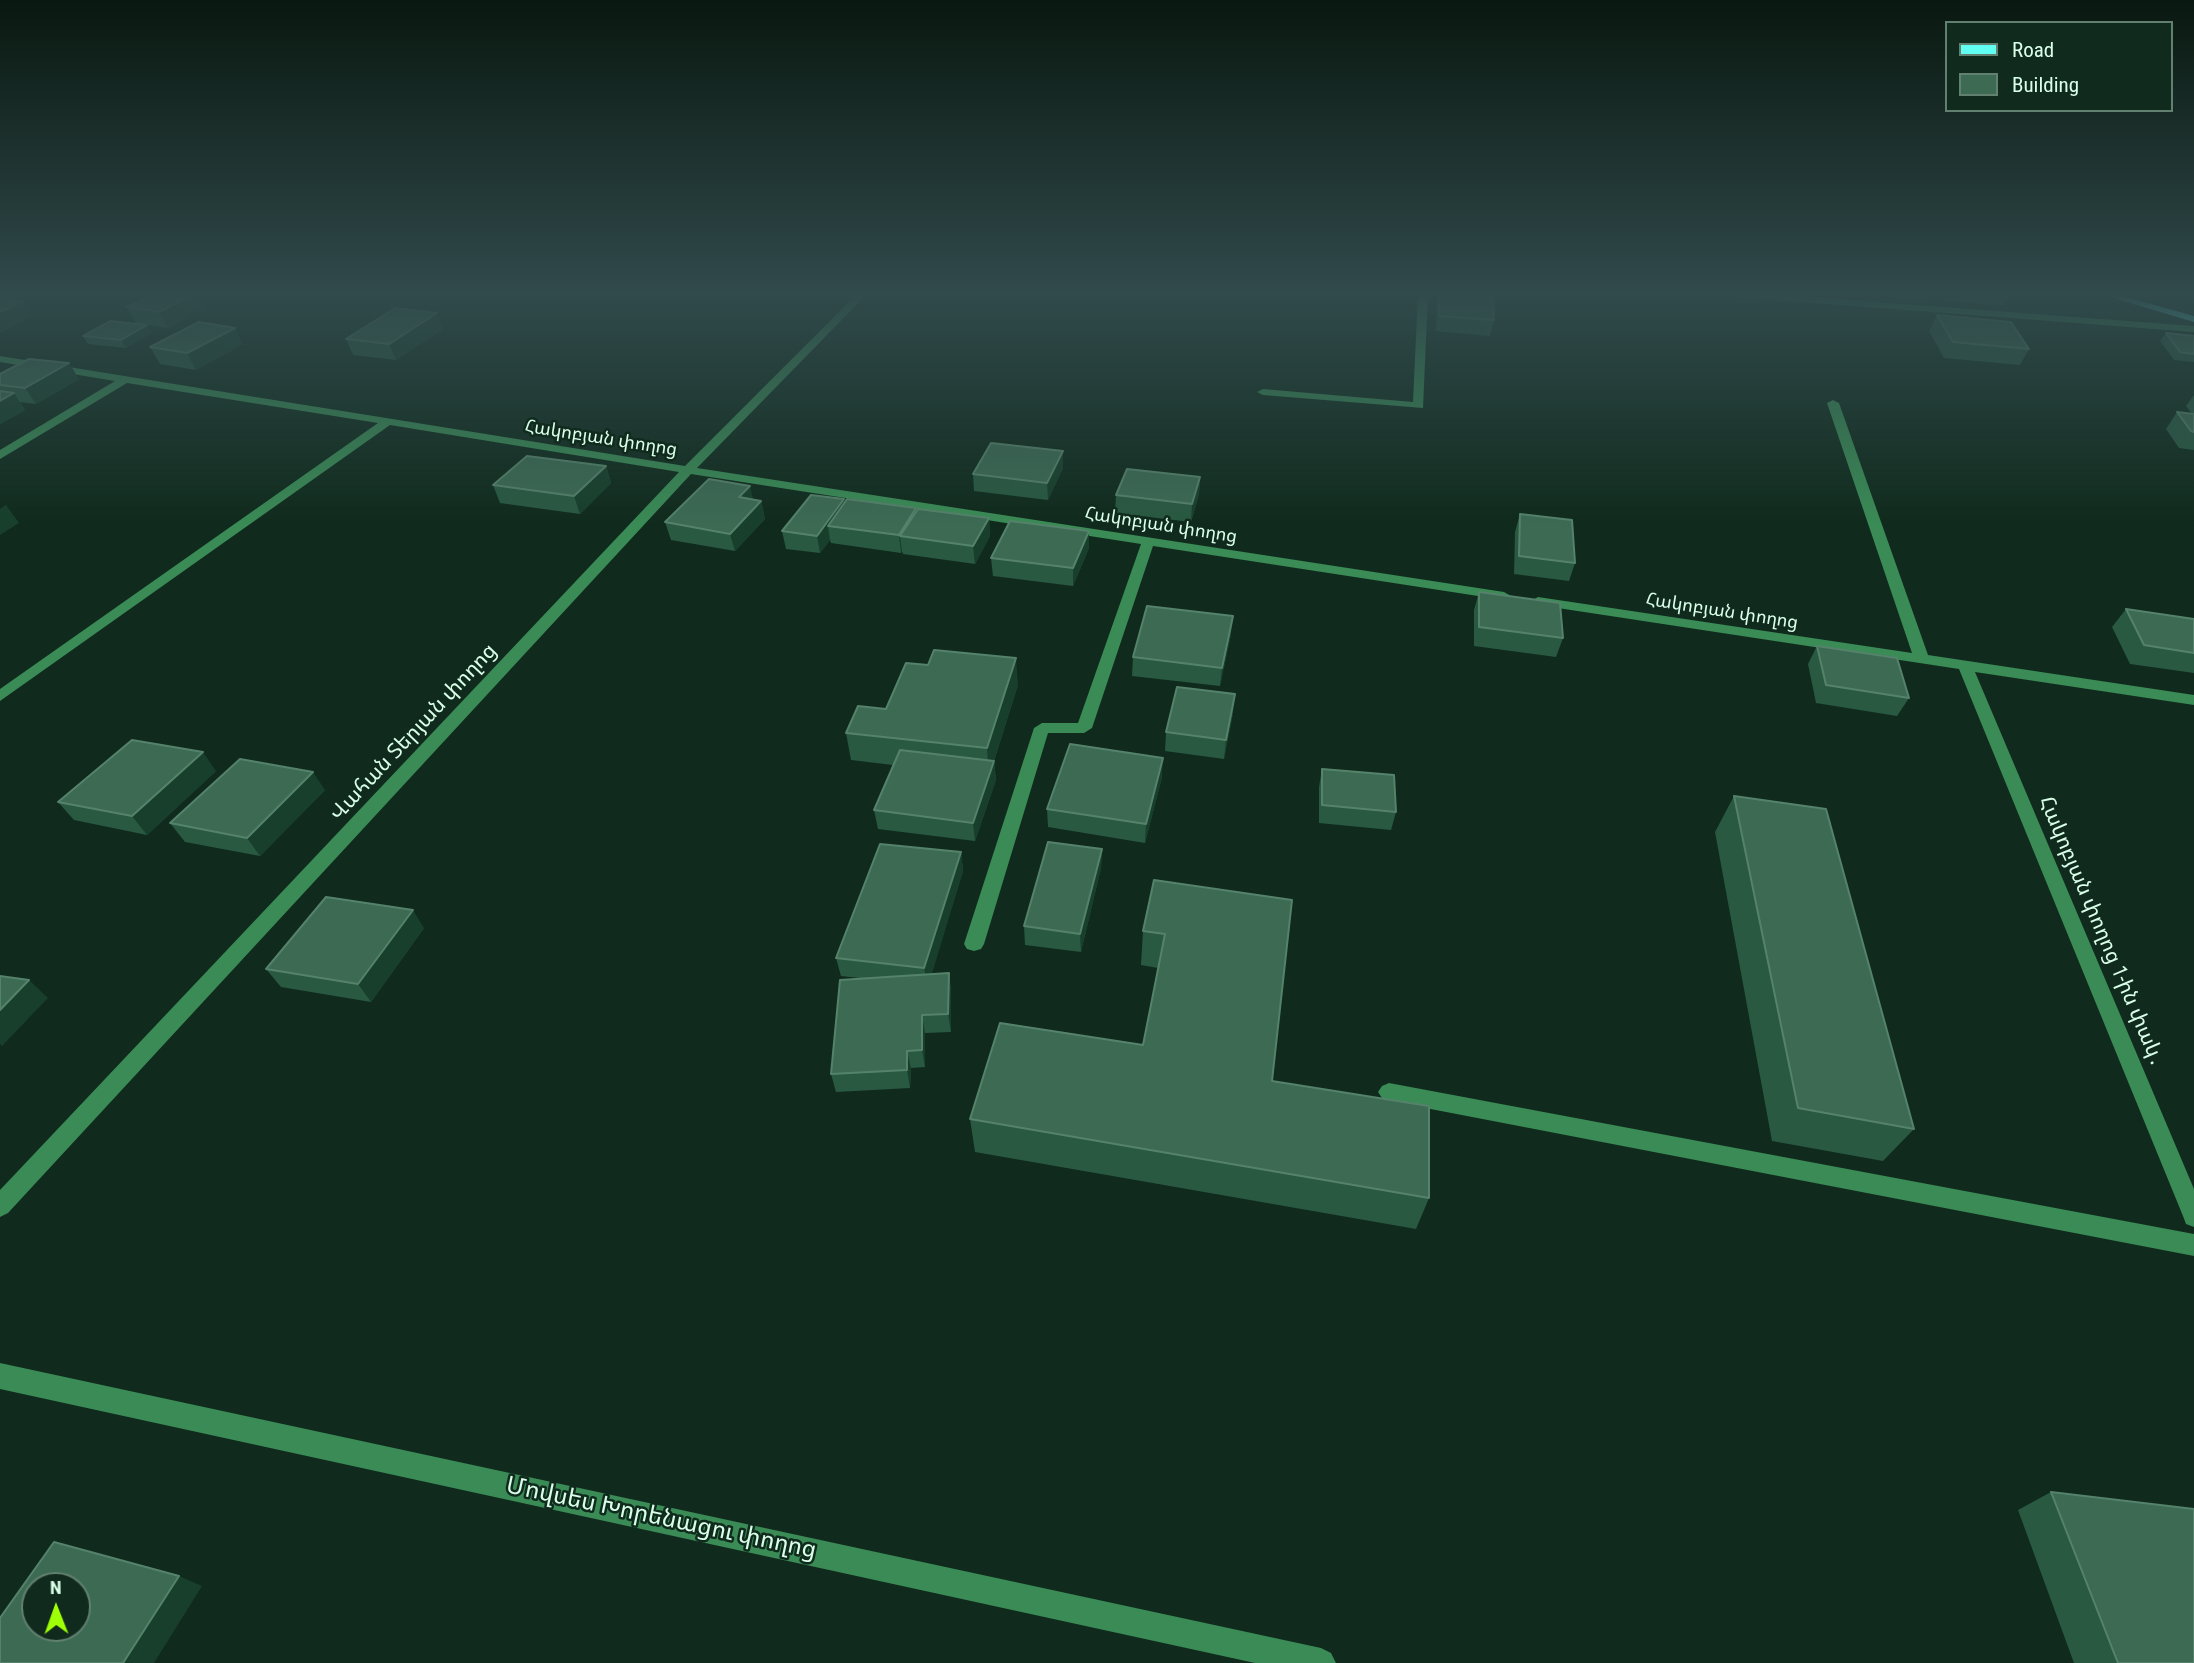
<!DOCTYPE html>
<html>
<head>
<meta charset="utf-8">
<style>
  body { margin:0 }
  #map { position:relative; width:2194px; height:1663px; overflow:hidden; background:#102b1d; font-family:"Roboto Condensed",sans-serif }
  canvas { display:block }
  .legend { position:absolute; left:1945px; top:21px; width:228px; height:91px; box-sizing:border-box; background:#102b1d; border:2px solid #61806f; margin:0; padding:9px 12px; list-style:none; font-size:21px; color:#daffe9 }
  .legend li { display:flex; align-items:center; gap:14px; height:35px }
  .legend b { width:35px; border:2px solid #61806f }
  .north { position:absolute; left:21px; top:1572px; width:70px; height:70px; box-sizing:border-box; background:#102b1d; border:2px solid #61806f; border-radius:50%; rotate:359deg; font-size:19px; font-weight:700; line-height:28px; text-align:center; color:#daffe9 }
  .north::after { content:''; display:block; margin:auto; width:24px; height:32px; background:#9eff06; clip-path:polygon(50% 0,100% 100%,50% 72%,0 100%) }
</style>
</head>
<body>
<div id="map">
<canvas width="2194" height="1663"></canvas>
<ul class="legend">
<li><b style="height:9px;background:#61fff2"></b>Road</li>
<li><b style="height:19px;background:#3c6a53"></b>Building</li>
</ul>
<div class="north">N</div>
</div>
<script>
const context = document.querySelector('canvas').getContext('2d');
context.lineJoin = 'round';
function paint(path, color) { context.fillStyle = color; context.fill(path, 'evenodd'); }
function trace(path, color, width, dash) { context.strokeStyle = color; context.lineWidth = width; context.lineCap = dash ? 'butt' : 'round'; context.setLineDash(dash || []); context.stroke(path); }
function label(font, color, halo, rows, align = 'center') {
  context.font = font + ' "Roboto Condensed","Noto Sans Armenian",sans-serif'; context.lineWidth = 5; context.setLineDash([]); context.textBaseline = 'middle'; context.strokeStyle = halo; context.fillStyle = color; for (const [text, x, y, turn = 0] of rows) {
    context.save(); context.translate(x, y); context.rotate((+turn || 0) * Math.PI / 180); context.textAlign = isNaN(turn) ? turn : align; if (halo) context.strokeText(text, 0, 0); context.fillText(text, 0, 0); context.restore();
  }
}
const minor = new Path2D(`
  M 6,293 L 19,293 L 0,302 L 0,295 Z
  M 858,293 L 868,293 L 697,468 L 1504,592 L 1511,596 L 1504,600 L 1153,546 L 1092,728 L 1084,733 L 1048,733 L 984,944 L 981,949 L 974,951 L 967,949 L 964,944 L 1034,728 L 1042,723 L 1078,723 L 1141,544 L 691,474 L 8,1213 L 0,1217 L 0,1190 L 679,472 L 390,425 L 0,701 L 0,689 L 378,423 L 127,383 L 0,459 L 0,450 L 115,381 L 0,362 L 0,356 L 685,466 Z
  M 1418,293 L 1428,293 L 1423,408 L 1263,395 L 1257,392 L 1263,389 L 1413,402 Z
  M 1718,293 L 1758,293 L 2194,326 L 2194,332 L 1723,296 Z
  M 1833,400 L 1839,403 L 1928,655 L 2194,695 L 2194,705 L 1975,672 L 2194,1189 L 2194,1227 L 2186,1224 L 2183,1216 L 1959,669 L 1538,605 L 1531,601 L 1538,597 L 1912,653 L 1827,403 Z
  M 1389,1083 L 2194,1234 L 2194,1256 L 1389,1101 L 1382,1098 L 1378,1092 L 1382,1086 Z
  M 0,1363 L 1321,1648 L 1331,1653 L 1336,1663 L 1255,1663 L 0,1389 Z`);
const major = new Path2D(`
  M 2097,293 L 2112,293 L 2194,316 L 2194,322 Z`);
const wall = new Path2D(`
  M 195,293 L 203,309 L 168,328 L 136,323 L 127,307 Z
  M 297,293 L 338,293 L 329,297 Z
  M 1437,293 L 1493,293 L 1494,320 L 1490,336 L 1436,331 Z
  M 1843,293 L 1872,293 L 1871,295 Z
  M 1875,293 L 1926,293 L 1923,300 L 1877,296 Z
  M 1940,293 L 2010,293 L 2003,305 L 1945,301 Z
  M 1937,315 L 2029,349 L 2020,365 L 1944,358 L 1929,331 Z
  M 147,325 L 152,333 L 126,348 L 88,344 L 83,336 Z
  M 443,329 L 396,360 L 353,355 L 346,339 Z
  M 2166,333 L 2194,336 L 2194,362 L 2174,360 L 2160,341 Z
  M 243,344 L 196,370 L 160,364 L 150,347 Z
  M 0,374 L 79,379 L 36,404 L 20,402 L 25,410 L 0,424 Z
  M 2194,395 L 2194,450 L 2179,448 L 2166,429 L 2177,412 L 2192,414 L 2186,406 Z
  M 1063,451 L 1063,468 L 1048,500 L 974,491 L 973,474 Z
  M 606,466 L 611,483 L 580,514 L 500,503 L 493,485 Z
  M 1200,477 L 1199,494 L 1191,522 L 1115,513 L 1116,495 Z
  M 844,499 L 844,503 L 989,518 L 990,536 L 975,564 L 903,554 L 902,551 L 901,553 L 831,543 L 830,540 L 820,553 L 786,549 L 782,531 Z
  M 753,500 L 761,501 L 765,519 L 735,551 L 671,540 L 665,522 Z
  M 1520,514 L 1575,563 L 1569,581 L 1514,574 L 1515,532 Z
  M 1089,548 L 1073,586 L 993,576 L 991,558 Z
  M 1479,592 L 1563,638 L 1556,657 L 1474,646 L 1474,610 Z
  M 2126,609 L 2194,619 L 2194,673 L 2130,664 L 2112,627 Z
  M 1231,634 L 1220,686 L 1132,676 L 1133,657 Z
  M 1817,646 L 1909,698 L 1897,716 L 1816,703 L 1808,664 Z
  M 1018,685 L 994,761 L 996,780 L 975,841 L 878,829 L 874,810 L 893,765 L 851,760 L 846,733 L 886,709 Z
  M 1233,713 L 1224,759 L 1165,751 L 1166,732 Z
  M 1322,769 L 1396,812 L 1391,830 L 1319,823 L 1319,787 Z
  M 216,771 L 147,835 L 74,820 L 58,802 Z
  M 1162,777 L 1145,843 L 1048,827 L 1047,809 Z
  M 325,790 L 260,856 L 185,842 L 170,823 Z
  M 1734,796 L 1914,1129 L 1883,1161 L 1772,1141 L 1715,832 Z
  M 1102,849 L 1101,868 L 1081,952 L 1025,945 L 1024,926 Z
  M 961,852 L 963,871 L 931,974 L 949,973 L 951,991 L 951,1032 L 925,1033 L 925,1067 L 911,1068 L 910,1088 L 836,1092 L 831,1074 L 860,978 L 841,976 L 836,958 Z
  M 1154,880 L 1272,1081 L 1429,1198 L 1416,1229 L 975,1152 L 970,1119 L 1143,1045 L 1158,968 L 1141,965 L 1143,931 Z
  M 424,928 L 371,1002 L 281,987 L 266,969 Z
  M 2051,1492 L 2194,1663 L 2074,1663 L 2018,1510 Z`);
const shadedWall = new Path2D(`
  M 195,293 L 203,309 L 168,328 L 159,312 Z
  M 327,293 L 338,293 L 329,297 Z
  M 24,301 L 33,316 L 0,333 L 0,312 Z
  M 437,313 L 443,329 L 396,360 L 389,344 Z
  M 147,325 L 152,333 L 126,348 L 121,340 Z
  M 235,328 L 243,344 L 196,370 L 187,353 Z
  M 69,363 L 79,379 L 36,404 L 25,388 Z
  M 14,393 L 25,410 L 0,424 L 0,401 Z
  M 1063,451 L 1063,468 L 1048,500 L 1047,483 Z
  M 606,466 L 611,483 L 580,514 L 574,496 Z
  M 1200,477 L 1199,494 L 1191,522 L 1192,504 Z
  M 750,486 L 754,503 L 739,497 Z
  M 844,499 L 847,517 L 828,526 L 830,540 L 820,553 L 817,536 Z
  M 761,501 L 765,519 L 735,551 L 730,534 Z
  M 6,505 L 19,523 L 0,535 L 0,509 Z
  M 916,508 L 918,526 L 900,536 L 902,551 L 901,553 L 899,535 Z
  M 989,518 L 990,536 L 975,564 L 973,546 Z
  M 1089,531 L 1089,548 L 1073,586 L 1073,568 Z
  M 1233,616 L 1231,634 L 1220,686 L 1222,668 Z
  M 1016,658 L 1018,685 L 989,776 L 987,748 Z
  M 1235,694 L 1233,713 L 1224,759 L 1226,740 Z
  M 203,752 L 216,771 L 147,835 L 132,816 Z
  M 1163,758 L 1162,777 L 1145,843 L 1146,824 Z
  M 994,761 L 996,780 L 975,841 L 973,823 Z
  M 313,772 L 325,790 L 260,856 L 247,838 Z
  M 1102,849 L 1101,868 L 1081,952 L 1080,934 Z
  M 961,852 L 963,871 L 928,987 L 924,968 Z
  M 413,910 L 424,928 L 371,1002 L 358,984 Z
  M 949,973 L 951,991 L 951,1032 L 948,1014 Z
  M 29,980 L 48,998 L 2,1046 L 0,1044 L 0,1010 Z
  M 922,1015 L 925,1033 L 925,1067 L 922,1050 Z
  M 907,1051 L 911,1068 L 910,1088 L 907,1070 Z
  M 179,1576 L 202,1586 L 154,1663 L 123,1663 Z`);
const building = new Path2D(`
  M 155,293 L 195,293 L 159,312 L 127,307 Z
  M 1440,293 L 1493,293 L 1494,320 L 1439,316 Z
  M 0,298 L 24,301 L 0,312 Z
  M 395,308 L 437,313 L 389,344 L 346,339 Z
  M 1937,315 L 2011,322 L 2029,349 L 1953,342 Z
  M 110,321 L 147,325 L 121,340 L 83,336 Z
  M 199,322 L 235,328 L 187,353 L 150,347 Z
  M 2166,333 L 2194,336 L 2194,354 L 2180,352 Z
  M 29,359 L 69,363 L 25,388 L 0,385 L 0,374 Z
  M 0,391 L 14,393 L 0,401 Z
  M 2177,412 L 2194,414 L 2194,432 L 2191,431 Z
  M 991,443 L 1063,451 L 1047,483 L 973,474 Z
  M 527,456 L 606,466 L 574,496 L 493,485 Z
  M 1127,469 L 1200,477 L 1192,504 L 1116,495 Z
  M 709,479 L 750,486 L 739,497 L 761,501 L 730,534 L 665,522 Z
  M 811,495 L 844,499 L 817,536 L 782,531 Z
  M 847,499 L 916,508 L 899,535 L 828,526 Z
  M 918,509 L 989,518 L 973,546 L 900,536 Z
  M 1520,514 L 1572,520 L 1575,563 L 1519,556 Z
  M 1010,521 L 1089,531 L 1073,568 L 991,558 Z
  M 1479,592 L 1560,603 L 1563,638 L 1479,627 Z
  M 1147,606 L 1233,616 L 1222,668 L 1133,657 Z
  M 2126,609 L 2194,619 L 2194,653 L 2144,645 Z
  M 1817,646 L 1897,658 L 1909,698 L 1826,685 Z
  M 934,650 L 1016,658 L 987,748 L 846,733 L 858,706 L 886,709 L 906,663 L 928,665 Z
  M 1177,687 L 1235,694 L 1226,740 L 1166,732 Z
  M 132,740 L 203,752 L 132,816 L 58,802 Z
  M 1070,744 L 1163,758 L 1146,824 L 1047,809 Z
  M 900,750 L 994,761 L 973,823 L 874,810 Z
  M 240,759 L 313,772 L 247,838 L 170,823 Z
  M 1322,769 L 1394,775 L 1396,812 L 1322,805 Z
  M 1734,796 L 1826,809 L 1914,1129 L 1798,1108 Z
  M 1048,842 L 1102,849 L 1080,934 L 1024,926 Z
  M 880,844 L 961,852 L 924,968 L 836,958 Z
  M 1154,880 L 1292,900 L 1272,1081 L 1429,1106 L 1429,1198 L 970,1119 L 1000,1023 L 1143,1045 L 1165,934 L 1143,931 Z
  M 326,897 L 413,910 L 358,984 L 266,969 Z
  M 949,973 L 948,1014 L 922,1015 L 922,1050 L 907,1051 L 907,1070 L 831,1074 L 840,980 Z
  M 0,976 L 29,980 L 0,1010 Z
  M 2051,1492 L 2194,1509 L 2194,1663 L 2118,1663 Z
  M 54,1542 L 179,1576 L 123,1663 L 0,1663 L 0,1618 ZM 35,1586 L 77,1586 L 77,1628 L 35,1628 Z`);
const farStreetnames = [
  ["Հակոբյան փողոց",601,439,9],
  ["Հակոբյան փողոց",1161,526,9],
  ["Հակոբյան փողոց",1722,612,9]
];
const streetNames = [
  ["Վահան Տերյան փողոց",414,733,-47],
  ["Հակոբյան փողոց 1-ին փակ․",2101,932,67]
];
const nearStreetnames = [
  ["Մովսես Խորենացու փողոց",661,1519,12]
];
paint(minor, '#3a8b55');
paint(major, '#61fff2');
paint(wall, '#295941');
paint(shadedWall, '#173f2b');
paint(building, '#3c6a53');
trace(building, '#55826a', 2);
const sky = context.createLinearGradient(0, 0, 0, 526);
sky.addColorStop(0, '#091810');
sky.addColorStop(0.56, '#314a4c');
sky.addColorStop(1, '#314a4c00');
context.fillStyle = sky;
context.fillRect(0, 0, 2194, 526);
label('18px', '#daffe9', '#102b1d', farStreetnames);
label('21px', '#daffe9', '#102b1d', streetNames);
label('24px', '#daffe9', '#102b1d', nearStreetnames);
</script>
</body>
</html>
